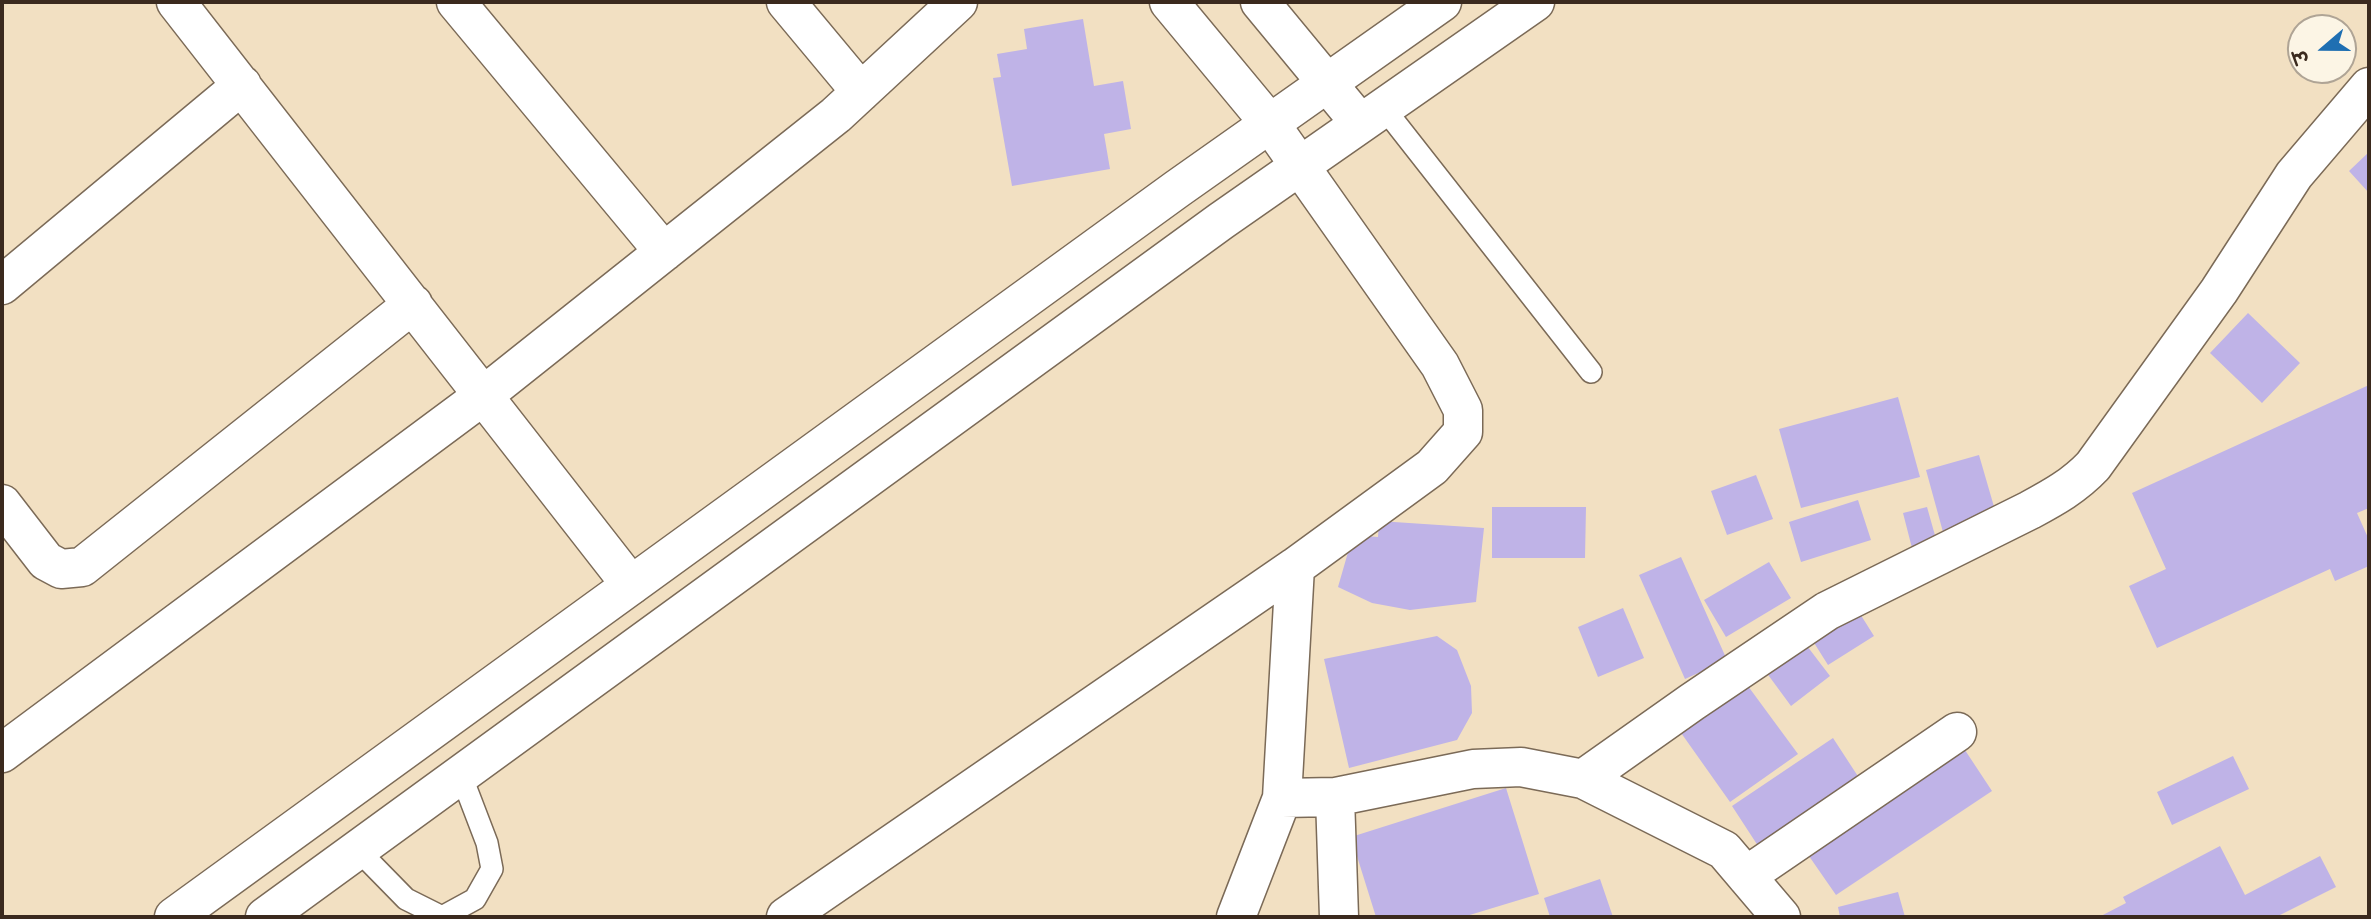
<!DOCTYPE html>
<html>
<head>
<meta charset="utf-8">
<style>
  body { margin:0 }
  #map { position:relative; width:2371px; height:919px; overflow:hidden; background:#f2e0c2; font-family:"Gochi Hand","Playpen Sans Deva",sans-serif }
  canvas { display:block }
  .frame { position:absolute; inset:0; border:4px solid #3b2a1e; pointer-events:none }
  .north { position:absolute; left:2287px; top:14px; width:70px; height:70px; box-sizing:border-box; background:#fcf5e5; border:2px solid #afa495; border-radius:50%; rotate:250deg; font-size:19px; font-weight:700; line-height:28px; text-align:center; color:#3b2a1e }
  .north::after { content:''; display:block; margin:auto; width:24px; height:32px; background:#1f6fb2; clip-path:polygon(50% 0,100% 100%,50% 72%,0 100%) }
</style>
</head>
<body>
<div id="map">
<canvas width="2371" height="919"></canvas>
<div class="frame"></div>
<div class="north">उ</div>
</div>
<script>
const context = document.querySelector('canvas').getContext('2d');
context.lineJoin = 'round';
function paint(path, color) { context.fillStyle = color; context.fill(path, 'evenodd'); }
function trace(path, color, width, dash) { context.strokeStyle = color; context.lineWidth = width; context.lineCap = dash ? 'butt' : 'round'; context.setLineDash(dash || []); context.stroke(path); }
const building = new Path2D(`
  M 1083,19 L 1094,86 L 1123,81 L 1131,129 L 1104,134 L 1110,169 L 1012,186 L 993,78 L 1001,77 L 997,54 L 1027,49 L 1024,29 Z
  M 2369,152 L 2369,193 L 2349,171 Z
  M 2248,313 L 2300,363 L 2262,403 L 2210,353 Z
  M 2369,385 L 2369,508 L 2357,513 L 2369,540 L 2369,566 L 2335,581 L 2330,569 L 2157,648 L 2129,586 L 2166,569 L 2132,493 Z
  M 1898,397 L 1920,477 L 1801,508 L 1779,429 Z
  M 1979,455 L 1997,517 L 1943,532 L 1926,470 Z
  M 1756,475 L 1773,519 L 1727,535 L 1711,491 Z
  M 1858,500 L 1871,540 L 1801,562 L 1789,522 Z
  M 1492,507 L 1586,507 L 1585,558 L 1492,558 Z
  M 1927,507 L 1938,546 L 1913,552 L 1903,513 Z
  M 1379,521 L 1484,528 L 1476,602 L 1410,610 L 1372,603 L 1338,587 L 1353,535 L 1378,537 Z
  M 1681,557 L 1727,660 L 1685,679 L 1639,575 Z
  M 1769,562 L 1791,598 L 1726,637 L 1704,600 Z
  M 1623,608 L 1644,658 L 1598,677 L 1578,627 Z
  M 1857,609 L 1874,636 L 1828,665 L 1811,638 Z
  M 1437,636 L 1457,650 L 1471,686 L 1472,713 L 1457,740 L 1349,768 L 1324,659 Z
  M 1804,642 L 1830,676 L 1791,706 L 1766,672 Z
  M 1745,682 L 1798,754 L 1730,802 L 1679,730 Z
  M 1833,738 L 1863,784 L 1762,852 L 1732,806 Z
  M 1959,741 L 1992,791 L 1836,895 L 1802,846 Z
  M 2233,756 L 2249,789 L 2172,825 L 2157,792 Z
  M 1506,788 L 1539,894 L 1463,917 L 1376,917 L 1351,837 Z
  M 2220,846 L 2245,895 L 2320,856 L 2336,887 L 2276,917 L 2099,917 L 2126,903 L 2123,897 Z
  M 1600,879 L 1613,917 L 1550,917 L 1544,898 Z
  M 1898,892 L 1905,917 L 1840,917 L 1838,907 Z`);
const service = new Path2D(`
  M 1383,107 L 1591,372
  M 358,850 L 406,899 L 442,917 L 475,899 L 492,869 L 487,843 L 461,775`);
const minor = new Path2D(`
  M 176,2 L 631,585
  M 456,2 L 664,252
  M 786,2 L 861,92
  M 1169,2 L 1271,125 L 1440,365 L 1463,410 L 1463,432 L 1432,467 L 1295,567 L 1282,798 L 1236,917
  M 1260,2 L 1360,123
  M 2,285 L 242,85
  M 2,504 L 46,561 L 61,569 L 82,567 L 413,304
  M 2,753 L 484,395 L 836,115 L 958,2
  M 1583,779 L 1692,702 L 1827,611 L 2030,510 C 2054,497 2074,486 2093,466 L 2219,291 L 2294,175 L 2369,87
  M 1335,797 L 1339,917
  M 1282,798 L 1335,797 L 1473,769 L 1521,767 L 1583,779 L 1724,850 L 1781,917
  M 1746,876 L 1957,732
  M 786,917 L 1295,567`);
const tertiary = new Path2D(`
  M 174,917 L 1177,189 L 1442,2
  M 265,917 L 1221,221 L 1535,2`);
paint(building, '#bfb3e7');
trace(service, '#7b6a57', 24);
trace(minor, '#7b6a57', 41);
trace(tertiary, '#7b6a57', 41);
trace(service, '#fff', 21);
trace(minor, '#fff', 38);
trace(tertiary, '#fff', 38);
</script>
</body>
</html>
